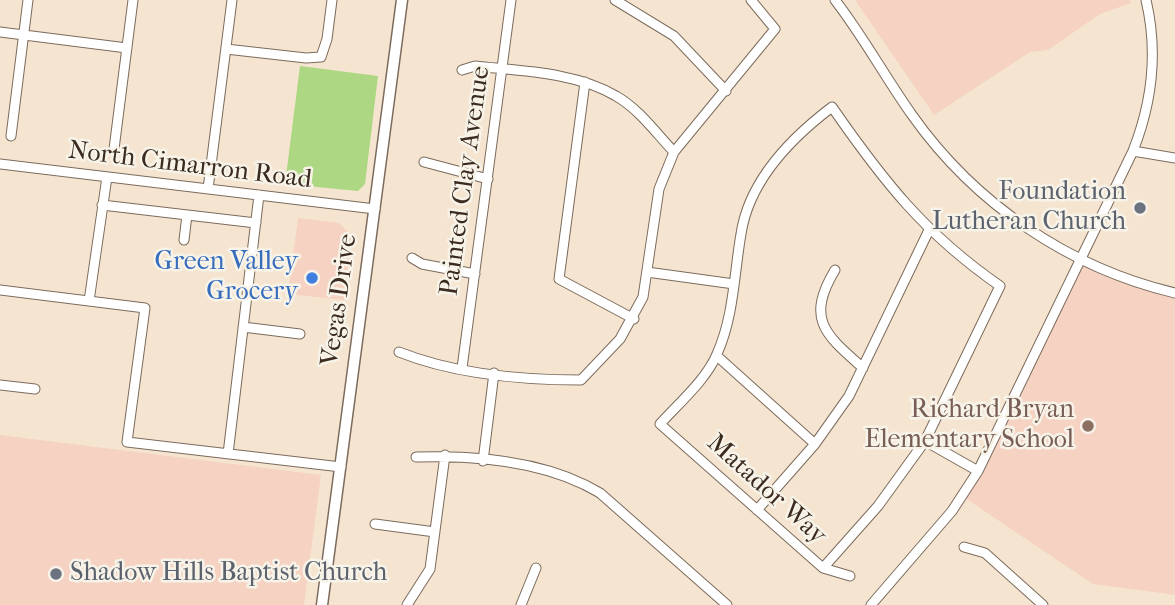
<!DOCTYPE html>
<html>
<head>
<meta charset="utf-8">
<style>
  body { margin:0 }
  canvas { display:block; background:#f5e5d0 }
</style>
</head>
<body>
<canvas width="1175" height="605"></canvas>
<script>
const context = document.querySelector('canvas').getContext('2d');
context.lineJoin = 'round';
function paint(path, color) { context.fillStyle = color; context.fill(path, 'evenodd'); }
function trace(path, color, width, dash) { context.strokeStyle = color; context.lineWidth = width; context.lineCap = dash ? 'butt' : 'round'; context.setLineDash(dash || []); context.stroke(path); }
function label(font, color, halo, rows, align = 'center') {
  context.font = font + ' "IM FELL French Canon",serif'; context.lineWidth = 5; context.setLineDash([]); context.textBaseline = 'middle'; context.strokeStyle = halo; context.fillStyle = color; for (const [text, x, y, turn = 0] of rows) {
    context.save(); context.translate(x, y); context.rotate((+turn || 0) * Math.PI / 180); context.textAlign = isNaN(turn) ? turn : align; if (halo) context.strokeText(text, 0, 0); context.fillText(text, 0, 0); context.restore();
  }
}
const built = new Path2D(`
  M 855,0 L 1130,0 L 1131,3 L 1100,14 L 1048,50 L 1030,52 L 934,115 Z
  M 298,218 L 339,223 L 352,237 L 344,300 L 288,294 Z
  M 1081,260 L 1175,293 L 1175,595 L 1093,584 L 962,496 Z
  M 0,435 L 321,475 L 304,605 L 0,605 Z`);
const green = new Path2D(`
  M 300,66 L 378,76 L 365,184 L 358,191 L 285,184 Z`);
const minor = new Path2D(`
  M 615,0 L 674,36 L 726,91
  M 835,0 C 863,36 885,77 912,115 C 975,204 1069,268 1175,293
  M 0,32 L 127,48
  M 226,49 L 306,58 L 321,57 L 327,39 L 332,0
  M 462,70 L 475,66 C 520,71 576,72 616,96 C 639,109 656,133 674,152
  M 585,82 L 559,279 L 634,319
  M 11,136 L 28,0
  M 114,149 L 133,0
  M 1133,151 L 1175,158
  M 424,162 L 488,179
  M 0,164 L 375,209
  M 208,189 L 232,0
  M 102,205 L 256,223
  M 184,240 L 187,215
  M 412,258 L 422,264 L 475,274
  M 835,270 C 805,320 826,335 863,368
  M 647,272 L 734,284
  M 0,290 L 145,308 L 127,442 L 341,467
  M 89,301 L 107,177
  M 243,327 L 300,334
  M 399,352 C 454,374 522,380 581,380 L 620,339 L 643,297 L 659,189 L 674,152 L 775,29 L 751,0
  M 717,356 L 815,444
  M 462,368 L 511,0
  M 0,385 L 35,389
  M 925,441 L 978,471
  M 228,454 L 259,195
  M 416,457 C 477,455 547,461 600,493 L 727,605
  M 483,461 L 494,373
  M 757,510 L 815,444 L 849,396 L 929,230
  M 375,524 L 435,532
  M 964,547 L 985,553 L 1043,605
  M 823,568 L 878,506 L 925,441 L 1000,286 C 925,234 884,182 832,107 C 791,138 749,180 741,234 C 734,274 734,316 717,354 C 706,380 679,403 660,424 L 823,568 L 850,576
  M 407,605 L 430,569 L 445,455
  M 521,605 L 536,568
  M 871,605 L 952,511 L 978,471 L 1133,151 C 1152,103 1158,51 1146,0`);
const major = new Path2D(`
  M 322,605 L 402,0`);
const markers = [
  [1140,208,7,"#6b7280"],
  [312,278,7,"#3f7fe0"],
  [1088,426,7,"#8d6e63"],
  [56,574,7,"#6b7280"]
];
const streetNames = [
  ["North Cimarron Road",190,166,7],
  ["Painted Clay Avenue",466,181,-82],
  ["Vegas Drive",340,300,-82],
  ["Matador Way",766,490,42]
];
const worshipNames = [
  ["Foundation",1126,193],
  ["Lutheran Church",1126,223],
  ["Shadow Hills Baptist Church",70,574,"left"]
];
const shopNames = [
  ["Green Valley",298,263],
  ["Grocery",298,293]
];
const educationNames = [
  ["Richard Bryan",1074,411],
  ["Elementary School",1074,441]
];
paint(built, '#f5d2c2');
paint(green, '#add782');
trace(minor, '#7c6b5c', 11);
trace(major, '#7c6b5c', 13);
trace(minor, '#fff', 9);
trace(major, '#fff', 10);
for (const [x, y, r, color] of markers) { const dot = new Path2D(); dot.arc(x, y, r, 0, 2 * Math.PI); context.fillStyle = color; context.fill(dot); trace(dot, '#f7f3e8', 2.5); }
label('26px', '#3b2a1e', '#f7f3e8', streetNames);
label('26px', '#5b616d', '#f7f3e8', worshipNames, 'right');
label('26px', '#366cbe', '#f7f3e8', shopNames, 'right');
label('26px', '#785e54', '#f7f3e8', educationNames, 'right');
</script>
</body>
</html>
